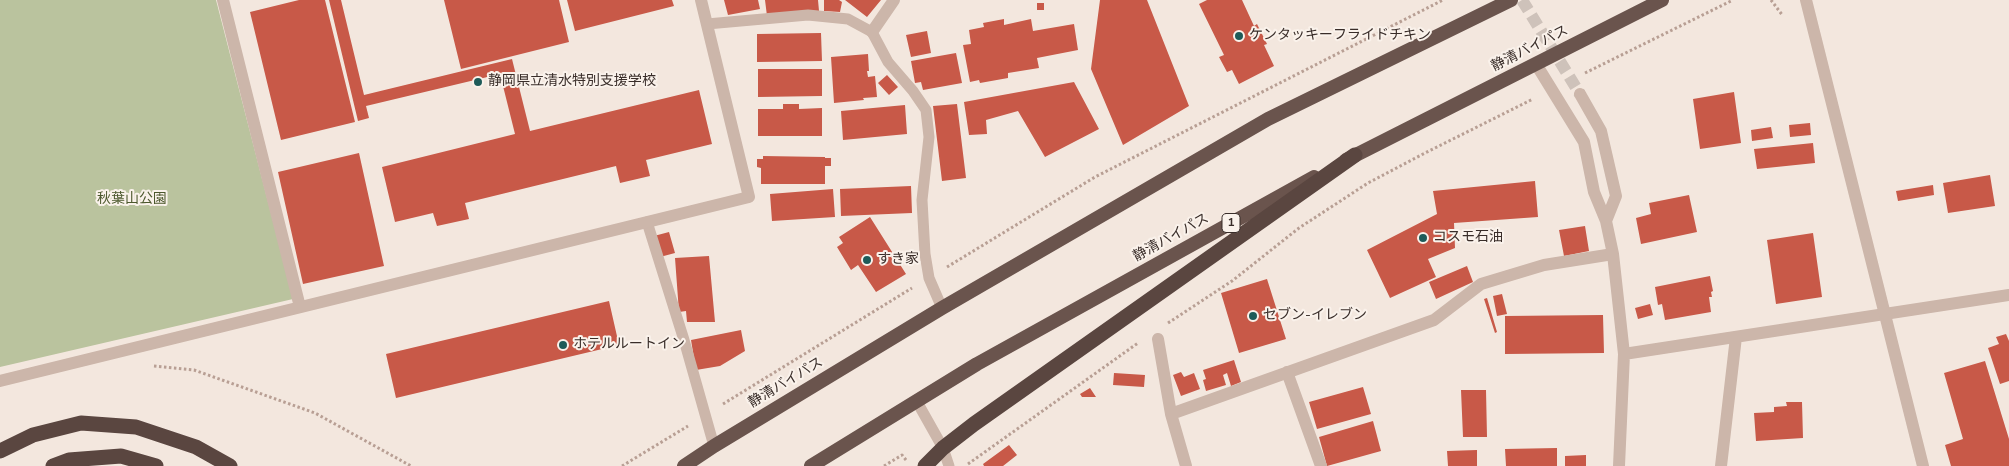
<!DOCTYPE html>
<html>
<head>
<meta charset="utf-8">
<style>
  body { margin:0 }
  canvas { display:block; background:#f3e7de }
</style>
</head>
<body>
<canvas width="2009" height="466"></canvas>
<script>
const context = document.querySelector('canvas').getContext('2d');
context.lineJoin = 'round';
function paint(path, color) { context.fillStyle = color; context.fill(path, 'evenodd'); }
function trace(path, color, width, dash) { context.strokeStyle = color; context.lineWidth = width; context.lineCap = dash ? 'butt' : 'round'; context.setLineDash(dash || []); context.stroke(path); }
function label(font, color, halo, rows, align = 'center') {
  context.font = font + ' "Nunito Sans","Noto Sans JP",sans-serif'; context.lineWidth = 4; context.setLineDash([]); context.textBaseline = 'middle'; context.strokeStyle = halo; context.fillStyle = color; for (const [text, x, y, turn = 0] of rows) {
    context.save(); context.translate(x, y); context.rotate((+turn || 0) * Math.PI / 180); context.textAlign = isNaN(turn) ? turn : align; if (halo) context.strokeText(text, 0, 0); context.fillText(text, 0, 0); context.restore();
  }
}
const green = new Path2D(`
  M 0,0 L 216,0 L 293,299 L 0,367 Z`);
const building = new Path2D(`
  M 299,0 L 325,0 L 355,122 L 281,140 L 250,12 Z
  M 329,0 L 341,0 L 364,95 L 512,59 L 530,131 L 699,90 L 712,144 L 646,160 L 650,176 L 620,183 L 616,166 L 465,203 L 469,219 L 437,226 L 433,213 L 395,222 L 382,167 L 515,134 L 500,74 L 366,106 L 369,118 L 358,121 Z
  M 444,0 L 559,0 L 569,42 L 461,69 Z
  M 567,0 L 672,0 L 674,6 L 575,31 Z
  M 724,0 L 758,0 L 760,9 L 728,15 Z
  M 765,0 L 818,0 L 819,11 L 767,16 Z
  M 824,0 L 839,0 L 842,2 L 840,12 L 824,11 Z
  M 845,0 L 881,0 L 867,17 Z
  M 1100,0 L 1147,0 L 1189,106 L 1123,145 L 1091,69 Z
  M 1207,0 L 1242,0 L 1254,26 L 1257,24 L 1267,44 L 1264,45 L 1274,66 L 1239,84 L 1232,70 L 1227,72 L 1219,57 L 1224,55 L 1199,4 Z
  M 1037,3 L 1044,3 L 1044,10 L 1037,10 Z
  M 1004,19 L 1004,25 L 1031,19 L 1033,31 L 1074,24 L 1078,50 L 1037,58 L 1039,68 L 1008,73 L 1008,78 L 980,83 L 979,80 L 970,82 L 963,45 L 971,44 L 969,30 L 984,27 L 983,23 Z
  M 927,31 L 931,53 L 911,57 L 906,35 Z
  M 821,33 L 822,61 L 757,62 L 757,34 Z
  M 956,53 L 962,83 L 923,90 L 921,82 L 915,83 L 911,61 Z
  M 868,54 L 869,71 L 867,71 L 868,77 L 875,76 L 877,97 L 863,98 L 864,100 L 834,103 L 831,57 Z
  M 758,69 L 822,69 L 822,96 L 758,97 Z
  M 887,75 L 898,87 L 889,95 L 878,83 Z
  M 1074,82 L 1099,129 L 1045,157 L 1018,111 L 986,120 L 987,134 L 969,135 L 964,102 Z
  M 1734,92 L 1741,143 L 1700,149 L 1693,99 Z
  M 783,104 L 799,104 L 799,109 L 822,108 L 822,136 L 758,136 L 758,109 L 783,109 Z
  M 957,104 L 966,178 L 942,181 L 933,106 Z
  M 905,105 L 907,134 L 843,140 L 841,111 Z
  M 1810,123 L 1811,135 L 1790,137 L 1789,125 Z
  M 1771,127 L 1773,138 L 1752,141 L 1751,130 Z
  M 1813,143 L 1815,163 L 1757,169 L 1754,149 Z
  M 359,153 L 384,266 L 303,284 L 278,172 Z
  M 763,156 L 825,157 L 825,158 L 831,158 L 831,166 L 825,166 L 825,184 L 761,184 L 761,168 L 757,167 L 757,159 L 763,159 Z
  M 1990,175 L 1995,206 L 1948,213 L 1943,183 Z
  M 1535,181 L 1538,217 L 1454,223 L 1455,248 L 1428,259 L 1436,277 L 1390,298 L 1367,250 L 1437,214 L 1433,191 Z
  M 1933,185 L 1934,195 L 1898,201 L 1896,191 Z
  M 911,186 L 912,213 L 841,216 L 840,189 Z
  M 833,189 L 835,217 L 772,221 L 770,194 Z
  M 1689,195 L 1697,232 L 1641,244 L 1636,218 L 1651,214 L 1649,203 Z
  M 870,217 L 906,274 L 876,292 L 858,265 L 851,270 L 837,247 L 843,243 L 839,237 Z
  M 1585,226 L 1589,251 L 1564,256 L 1559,230 Z
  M 669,232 L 675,253 L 660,257 L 654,236 Z
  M 1813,233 L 1822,297 L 1776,304 L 1767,240 Z
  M 709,256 L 715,322 L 687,322 L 686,311 L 679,312 L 675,258 Z
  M 1467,266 L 1473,282 L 1436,299 L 1429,282 Z
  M 1710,276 L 1713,291 L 1711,292 L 1712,297 L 1709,297 L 1711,312 L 1665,320 L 1662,304 L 1658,305 L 1655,287 Z
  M 1267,279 L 1286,339 L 1239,353 L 1221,293 Z
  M 1502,294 L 1507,314 L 1497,316 L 1493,296 Z
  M 1487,298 L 1497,332 L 1495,333 L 1484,299 Z
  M 609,301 L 619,345 L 396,398 L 386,354 Z
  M 1650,304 L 1653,315 L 1638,319 L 1635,308 Z
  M 1603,315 L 1604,353 L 1505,354 L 1505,316 Z
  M 741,330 L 745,351 L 720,366 L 696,370 L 691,340 Z
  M 2006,334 L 2009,341 L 2009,381 L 2000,384 L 1988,348 L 1999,344 L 1996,337 Z
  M 1234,360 L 1241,382 L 1231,386 L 1227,373 L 1223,375 L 1226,385 L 1206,391 L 1203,380 L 1206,379 L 1203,370 Z
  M 1985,361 L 2009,439 L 2009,466 L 1951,466 L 1945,445 L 1963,439 L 1944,373 Z
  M 1181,372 L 1184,377 L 1194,373 L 1200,389 L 1181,396 L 1173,375 Z
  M 1114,373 L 1145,375 L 1144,387 L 1113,385 Z
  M 1363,387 L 1371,414 L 1317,429 L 1309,402 Z
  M 1090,388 L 1096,397 L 1082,397 L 1080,394 Z
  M 1461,390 L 1486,390 L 1487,437 L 1463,437 Z
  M 1786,402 L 1802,402 L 1803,438 L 1756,441 L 1754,413 L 1774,412 L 1774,407 L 1787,406 Z
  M 1373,421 L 1381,451 L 1327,466 L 1319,437 Z
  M 1009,445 L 1017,455 L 1003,466 L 984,466 L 983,464 Z
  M 1557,448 L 1557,466 L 1506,466 L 1505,449 Z
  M 1477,450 L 1477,466 L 1448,466 L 1447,451 Z
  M 1586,455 L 1586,466 L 1565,466 L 1565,456 Z`);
const minorTunnel = new Path2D(`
  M 1522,0 L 1580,94`);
const path = new Path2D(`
  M 1771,0 L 1783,16
  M 1585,73 L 1733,0
  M 947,267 L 1095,177 L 1443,0
  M 1168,323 L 1232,281 L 1299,228 L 1368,183 L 1425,153 L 1533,99
  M 154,366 L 194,370 L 315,413 L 411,466
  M 723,404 L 912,288
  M 968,464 L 1138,343
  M 622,466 L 688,426
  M 884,466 L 902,455 L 906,460`);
const service = new Path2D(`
  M 707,24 L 808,15 L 848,19 L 872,32 L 888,62 L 913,91 L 926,110 L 929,137 L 922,200 L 925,254 L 929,278 L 942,308
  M 647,222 L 684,340 L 714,446
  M 916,400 L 943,448 L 949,466`);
const minor = new Path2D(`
  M 223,0 L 300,307
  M 872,32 L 894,0
  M 1536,64 L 1584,142 L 1594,192 L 1606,221 L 1613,254 L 1624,354 L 1619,466
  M 1580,94 L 1601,131 L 1616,196 L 1606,221
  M 1158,339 L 1171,414 L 1186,466
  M 1624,354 L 2009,295
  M 1287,372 L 1321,466
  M 0,381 L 749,197 L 701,0
  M 1171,414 L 1434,320 L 1481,284 L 1544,265 L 1613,254
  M 1721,466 L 1736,337`);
const tertiary = new Path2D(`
  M 1806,0 L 1923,466`);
const trunk = new Path2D(`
  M 1346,160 L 1662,0
  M 684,466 L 714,446 L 942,308 L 1268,119 L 1511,0
  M 811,466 L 977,364 L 1314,177`);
const motorway = new Path2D(`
  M 0,451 L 33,435 L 81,423 L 136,427 L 196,447 L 230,466
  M 53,466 L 69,460 L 121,456 L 156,466
  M 925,466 L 943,448 L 974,424 L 1355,155`);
const markers = [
  [1239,36,5,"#1e5b59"],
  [478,82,5,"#1e5b59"],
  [1423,238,5,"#1e5b59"],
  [867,260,5,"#1e5b59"],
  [1253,316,5,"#1e5b59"],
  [563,345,5,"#1e5b59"]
];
const shields = [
  [1231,223,18]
];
const shieldNames = [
  ["1",1231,223]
];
const poiNames = [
  ["ケンタッキーフライドチキン",1249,36],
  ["静岡県立清水特別支援学校",488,82],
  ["コスモ石油",1433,238],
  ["すき家",877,260],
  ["セブン-イレブン",1263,316],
  ["ホテルルートイン",573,345]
];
const streetNames = [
  ["静清バイパス",1530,49,-27],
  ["静清バイパス",1171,238,-29],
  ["静清バイパス",786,383,-31]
];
const parkNames = [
  ["秋葉山公園",132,200]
];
paint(green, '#bac39e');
paint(building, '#c85948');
trace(minorTunnel, '#cec2ba', 12, [12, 6]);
trace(path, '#b89f94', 3, [2.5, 2.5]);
trace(service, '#ccb6aa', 11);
trace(minor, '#ccb6aa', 12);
trace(tertiary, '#ccb6aa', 12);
trace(trunk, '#6a544d', 14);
trace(motorway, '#5a4640', 15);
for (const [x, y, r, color] of markers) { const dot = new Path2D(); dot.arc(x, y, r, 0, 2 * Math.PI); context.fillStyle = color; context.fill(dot); trace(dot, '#faf2eb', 2); }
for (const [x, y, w] of shields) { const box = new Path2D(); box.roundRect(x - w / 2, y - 9.5, w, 19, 4); context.fillStyle = '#faf2eb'; context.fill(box); trace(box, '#392d29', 1); }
label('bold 12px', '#392d29', null, shieldNames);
label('14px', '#392d29', '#faf2eb', poiNames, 'left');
label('14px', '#392d29', '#faf2eb', streetNames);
label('14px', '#4c582d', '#faf2eb', parkNames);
</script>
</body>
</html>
